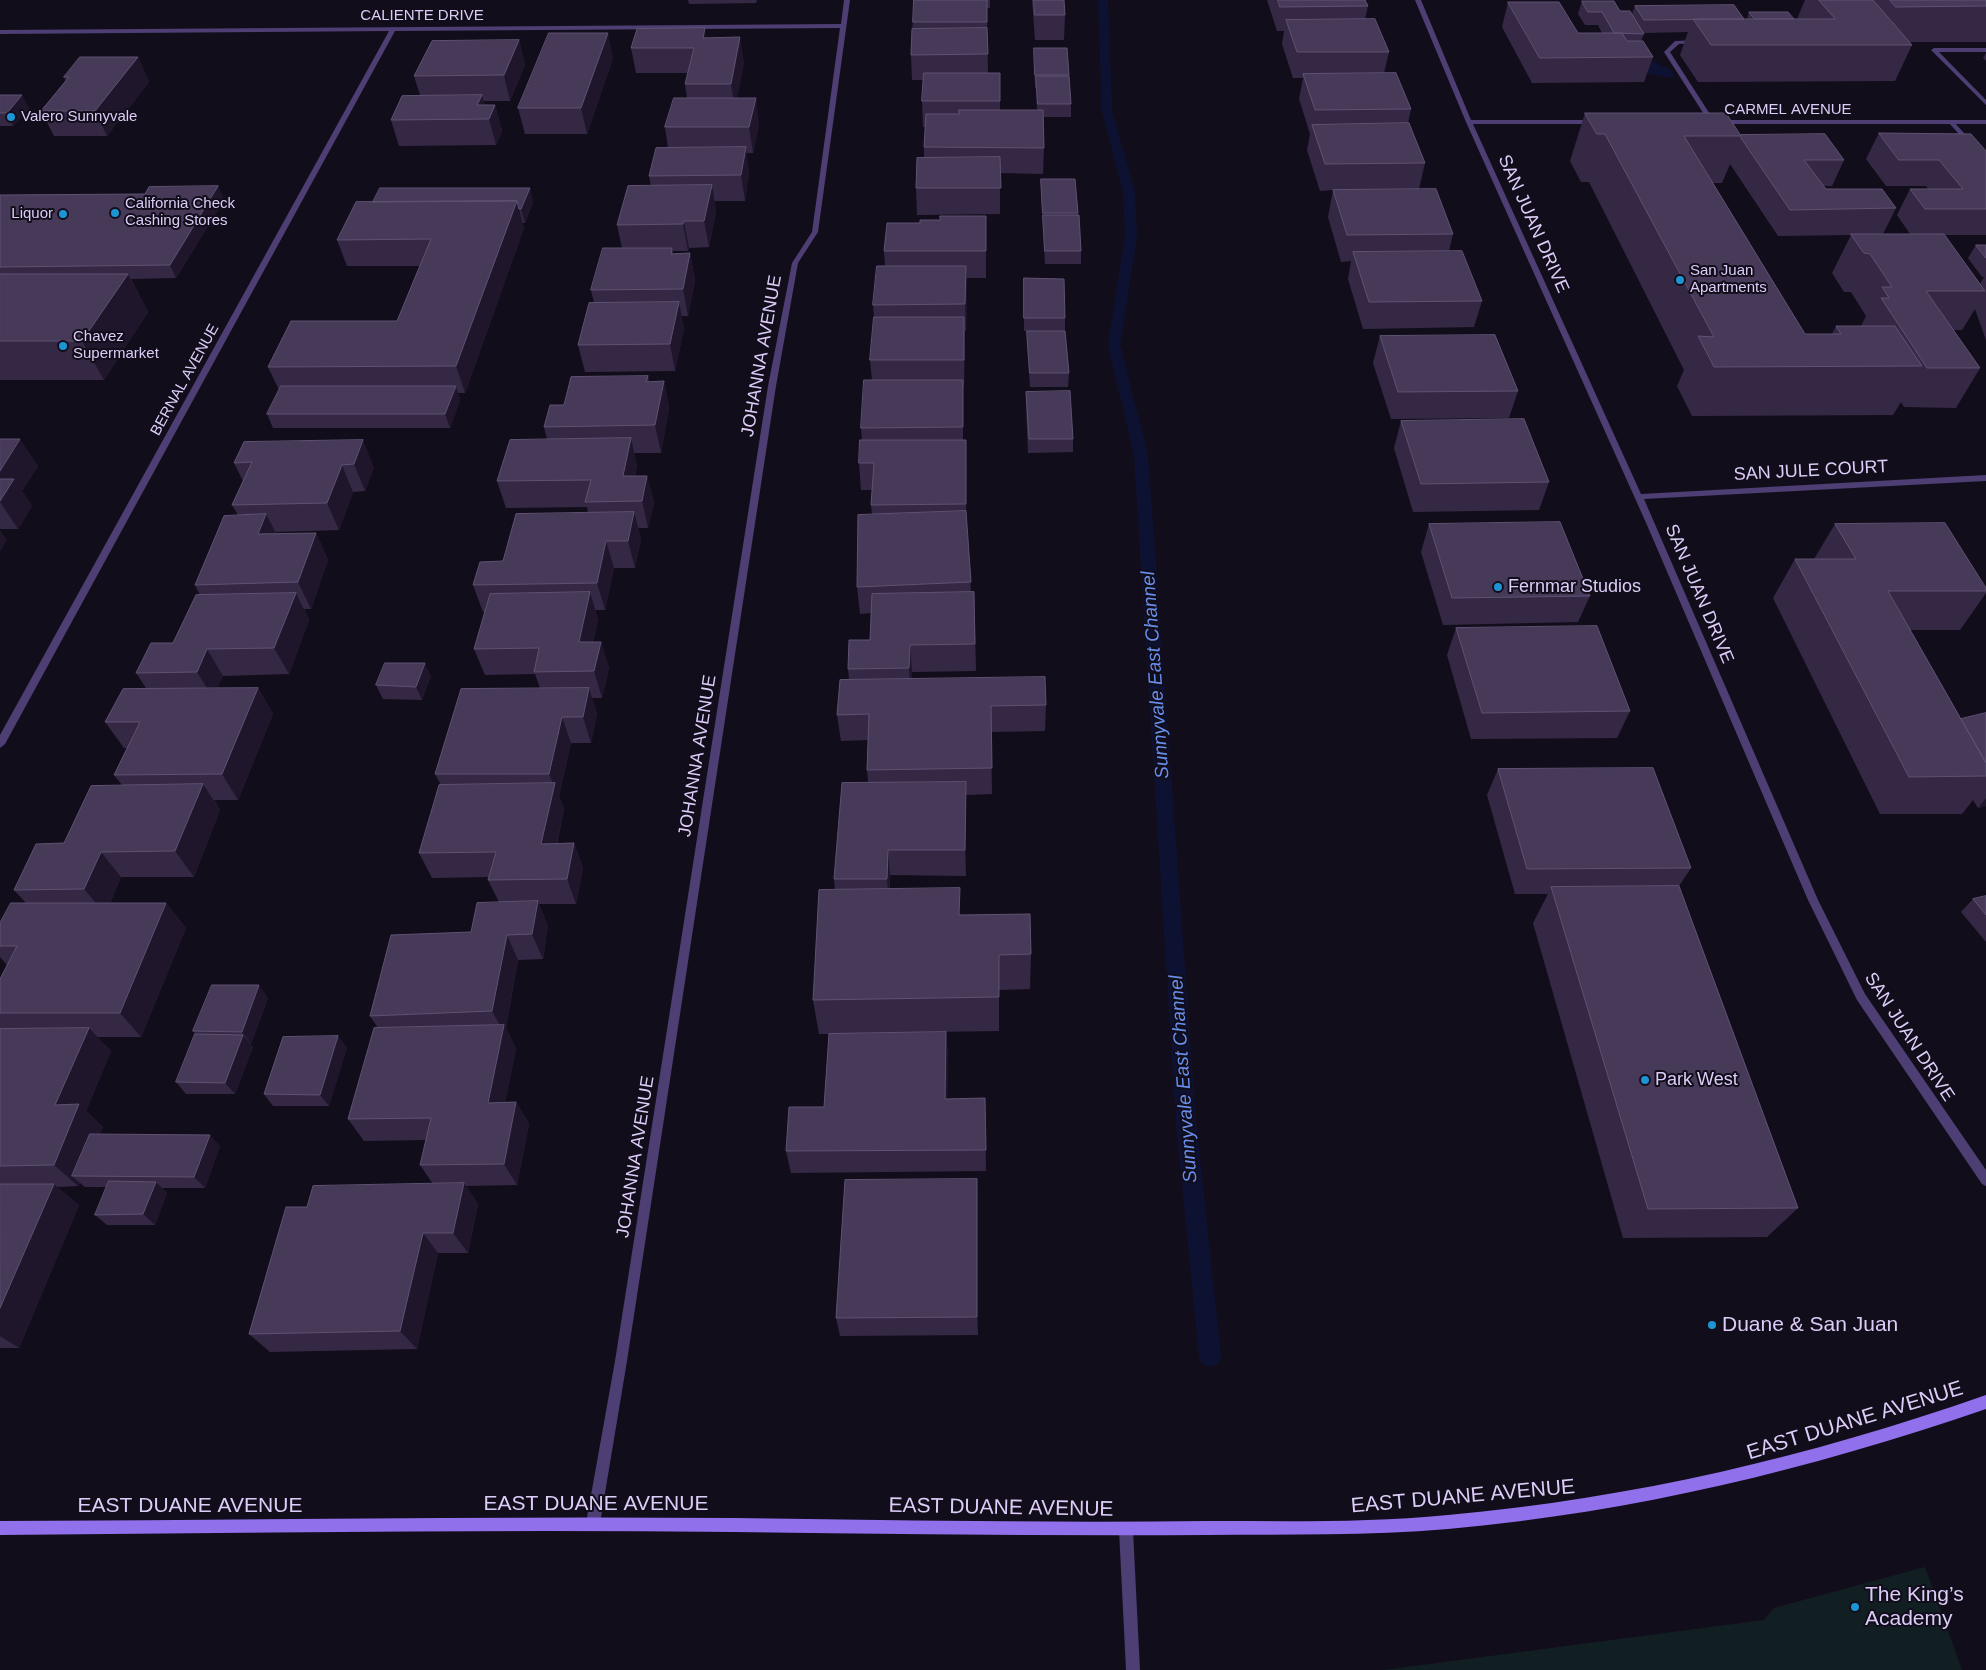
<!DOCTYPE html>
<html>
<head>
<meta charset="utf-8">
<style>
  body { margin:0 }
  canvas { display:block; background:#120d1a }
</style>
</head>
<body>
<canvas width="1986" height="1670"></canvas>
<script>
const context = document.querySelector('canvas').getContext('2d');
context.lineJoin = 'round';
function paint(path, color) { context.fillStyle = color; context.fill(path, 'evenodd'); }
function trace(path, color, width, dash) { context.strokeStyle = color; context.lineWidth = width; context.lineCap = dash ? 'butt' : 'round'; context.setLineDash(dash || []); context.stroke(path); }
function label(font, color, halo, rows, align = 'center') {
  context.font = font + ' Arial,sans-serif'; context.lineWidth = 4; context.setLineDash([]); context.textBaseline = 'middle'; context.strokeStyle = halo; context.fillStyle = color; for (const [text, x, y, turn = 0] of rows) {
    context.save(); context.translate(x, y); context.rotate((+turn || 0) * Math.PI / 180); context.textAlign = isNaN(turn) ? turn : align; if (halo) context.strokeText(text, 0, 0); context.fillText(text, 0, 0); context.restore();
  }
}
const green = new Path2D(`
  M 1925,1567 L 1962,1670 L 1384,1670 L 1764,1620 L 1774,1608 Z`);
const water = new Path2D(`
  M 1640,54 L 1672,71 L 1674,78 L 1645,73 Z`);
const stream = new Path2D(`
  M 1098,0 L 1108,0 L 1112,111 L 1135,192 L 1137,236 L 1120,345 L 1148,455 L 1196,1122 L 1221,1356 L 1218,1364 L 1210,1367 L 1202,1364 L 1199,1356 L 1176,1122 L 1134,455 L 1108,345 L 1125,236 L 1123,192 L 1102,111 Z`);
const lane = new Path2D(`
  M 1700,40 L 1700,42 L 1698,43 L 1679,44 L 1670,52 L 1715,122 L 1712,124 L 1709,122 L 1664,52 L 1675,41 Z
  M 1934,48 L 1986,48 L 1986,52 L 1939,52 L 1986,100 L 1986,105 L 1931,50 Z
  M 1949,121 L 1953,121 L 1986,157 L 1986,163 L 1984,162 L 1949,123 Z`);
const street = new Path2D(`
  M 844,0 L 850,0 L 818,232 L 798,263 L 776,386 L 627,1361 L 600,1523 L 598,1528 L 593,1530 L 588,1528 L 586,1523 L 615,1361 L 768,386 L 792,263 L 812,232 L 840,28 L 395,31 L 5,744 L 0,748 L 0,735 L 389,31 L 0,34 L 0,30 L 841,24 Z
  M 1415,0 L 1421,0 L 1471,120 L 1596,120 L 1599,122 L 1596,124 L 1473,124 L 1641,494 L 1986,475 L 1986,481 L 1644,499 L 1818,900 L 1865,994 L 1986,1170 L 1986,1186 L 1982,1184 L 1857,1000 L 1808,900 L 1647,525 L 1466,122 Z
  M 1986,120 L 1986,124 L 1720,124 L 1717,122 L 1720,120 Z
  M 1126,1523 L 1131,1525 L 1133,1530 L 1140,1670 L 1126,1670 L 1119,1530 L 1121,1525 Z`);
const secondary = new Path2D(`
  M 1986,1395 L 1986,1409 C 1808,1470 1635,1512 1448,1529 C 1368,1536 1287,1534 1207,1535 C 1049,1536 892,1534 734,1532 C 489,1529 245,1533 0,1535 L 0,1521 C 245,1520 489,1516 734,1518 C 891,1520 1049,1523 1207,1521 C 1287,1521 1368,1523 1448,1515 C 1635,1498 1808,1457 1986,1395 Z`);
const wall = new Path2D(`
  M 688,0 L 757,0 L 756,3 L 689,4 Z
  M 914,0 L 990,0 L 990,8 L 987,8 L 988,73 L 1000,73 L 1000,110 L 1037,110 L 1036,88 L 1035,88 L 1034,48 L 1069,75 L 1071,104 L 1071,117 L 1044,117 L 1044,148 L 1043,174 L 1000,173 L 1000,214 L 917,215 L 916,188 L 924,158 L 924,147 L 925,127 L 923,127 L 922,101 L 923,80 L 912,80 L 911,55 Z
  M 1032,0 L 1064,0 L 1065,15 L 1064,40 L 1035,40 Z
  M 1267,0 L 1365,0 L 1368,6 L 1365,19 L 1389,52 L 1384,73 L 1411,109 L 1408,123 L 1425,163 L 1419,189 L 1453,234 L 1449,251 L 1482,301 L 1474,327 L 1363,329 L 1348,279 L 1351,261 L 1341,262 L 1328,217 L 1333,190 L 1320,191 L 1307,150 L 1310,134 L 1299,99 L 1303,78 L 1293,78 L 1282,44 L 1284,31 L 1277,31 Z
  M 1805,0 L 1986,0 L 1986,42 L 1910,42 L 1912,45 L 1895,81 L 1698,82 L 1680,55 L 1688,32 L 1643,33 L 1644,34 L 1641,41 L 1653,57 L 1644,82 L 1532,83 L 1502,27 L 1508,2 L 1578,33 L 1602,33 L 1598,25 L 1585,25 L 1578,14 L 1582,1 L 1632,14 L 1635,6 L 1744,19 L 1747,19 L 1749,12 L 1797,19 Z
  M 706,38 L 744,62 L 737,98 L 759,124 L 753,153 L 746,153 L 749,173 L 745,201 L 714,201 L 716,211 L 709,247 L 689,248 L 688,251 L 673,251 L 673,254 L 690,253 L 695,280 L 688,316 L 681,316 L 684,328 L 675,371 L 585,372 L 578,345 L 594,303 L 591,290 L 622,248 L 617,225 L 651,186 L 649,176 L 668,148 L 665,127 L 687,98 L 685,84 L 688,73 L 636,73 L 631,48 Z
  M 519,40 L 525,65 L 510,101 L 483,101 L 485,105 L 495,105 L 502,131 L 496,145 L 399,146 L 391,120 L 420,95 L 414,76 Z
  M 1986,53 L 1986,61 L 1983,58 Z
  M 138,57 L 149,82 L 107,136 L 54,136 L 41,111 L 66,82 L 64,77 Z
  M 613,58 L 587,134 L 525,134 L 518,108 Z
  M 0,95 L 29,108 L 13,126 L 0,126 Z
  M 1585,113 L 1741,135 L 1844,160 L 1832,186 L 1823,186 L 1826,189 L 1896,208 L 1883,234 L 1910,234 L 1897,215 L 1910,189 L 1928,189 L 1926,186 L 1886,186 L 1866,159 L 1879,133 L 1986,151 L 1986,235 L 1944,235 L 1980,284 L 1984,277 L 1982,277 L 1968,258 L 1976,245 L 1986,245 L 1986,340 L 1975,309 L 1962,330 L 1953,330 L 1980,368 L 1956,408 L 1904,407 L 1901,402 L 1893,415 L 1692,416 L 1677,386 L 1684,370 L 1589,182 L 1581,182 L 1570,161 ZM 1730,164 L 1778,236 L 1851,235 L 1832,273 L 1844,292 L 1851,292 L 1866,316 L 1861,326 L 1836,326 L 1832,334 L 1805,334 L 1713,183 L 1722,183 Z
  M 1041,179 L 1078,213 L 1081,251 L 1081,264 L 1045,264 L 1041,193 Z
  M 218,186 L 224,200 L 176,278 L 131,279 L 148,312 L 104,380 L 0,380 L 0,195 L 145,194 Z
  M 533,202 L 525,223 L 522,223 L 524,228 L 465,393 L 458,393 L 460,400 L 450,428 L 273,428 L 267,414 L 279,390 L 268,367 L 397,321 L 420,266 L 347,266 L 337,240 Z
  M 986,216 L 986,278 L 967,278 L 966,331 L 965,331 L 964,387 L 963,387 L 963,440 L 966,440 L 966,513 L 971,592 L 974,592 L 976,671 L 912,672 L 912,679 L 1046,705 L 1045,731 L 991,732 L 992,794 L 966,795 L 966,876 L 890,875 L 890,889 L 961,915 L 1031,954 L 1030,989 L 999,990 L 999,1031 L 856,1033 L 946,1032 L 948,1056 L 947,1099 L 985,1098 L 986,1171 L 791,1173 L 786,1151 L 824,1107 L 829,1034 L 819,1034 L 813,1000 L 835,890 L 834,879 L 868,782 L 867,770 L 868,740 L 841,741 L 837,715 L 849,679 L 848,669 L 870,640 L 871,613 L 860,614 L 857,587 L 872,515 L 871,505 L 872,490 L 861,490 L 859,463 L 862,440 L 861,428 L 872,380 L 870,360 L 874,317 L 873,305 L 885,266 L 884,251 L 920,223 L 940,220 Z
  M 1024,278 L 1065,318 L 1065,331 L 1069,373 L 1068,387 L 1030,387 L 1027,344 L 1027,331 L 1024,331 Z
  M 1380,336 L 1518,391 L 1509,418 L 1391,419 L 1373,363 Z
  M 648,376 L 649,382 L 664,381 L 669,408 L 661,453 L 634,453 L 637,466 L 635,476 L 647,476 L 654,503 L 648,528 L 638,528 L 641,539 L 635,568 L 614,568 L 605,610 L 595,610 L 598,619 L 593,642 L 601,642 L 609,668 L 602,698 L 592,698 L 597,714 L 591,743 L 571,743 L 559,796 L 564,809 L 557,844 L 574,843 L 583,868 L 576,904 L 539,904 L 548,926 L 543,959 L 518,960 L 506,1028 L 516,1049 L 505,1102 L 516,1102 L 529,1124 L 517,1185 L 466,1186 L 478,1204 L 468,1253 L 438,1253 L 417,1349 L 270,1352 L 249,1334 L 307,1207 L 433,1184 L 420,1165 L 426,1140 L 364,1141 L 348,1119 L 378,1028 L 370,1016 L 471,932 L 499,902 L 488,880 L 489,877 L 432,878 L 419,853 L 441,785 L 435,774 L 540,688 L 535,674 L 485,675 L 474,649 L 485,612 L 483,612 L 473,585 L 503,561 L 588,513 L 587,507 L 506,508 L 497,481 L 547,439 L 544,427 L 564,405 Z
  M 1026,392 L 1073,439 L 1073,452 L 1028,453 L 1026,406 Z
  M 1401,421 L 1549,482 L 1539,510 L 1413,512 L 1394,448 Z
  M 0,439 L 38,466 L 22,491 L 32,506 L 18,529 L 0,529 Z
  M 244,442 L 374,467 L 365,491 L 353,492 L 339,530 L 275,532 L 276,534 L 316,533 L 328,560 L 311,609 L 304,609 L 309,620 L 289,674 L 223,676 L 217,688 L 258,688 L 273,714 L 238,800 L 214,800 L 220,810 L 194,877 L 121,877 L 110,903 L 166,903 L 186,928 L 141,1037 L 97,1037 L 111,1051 L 86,1111 L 103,1127 L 100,1134 L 220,1146 L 205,1188 L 162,1188 L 167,1193 L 155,1225 L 107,1225 L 95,1215 L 106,1187 L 85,1187 L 80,1183 L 78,1186 L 57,1187 L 79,1205 L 19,1348 L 0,1348 L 0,979 L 7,965 L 0,957 L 0,923 L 26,903 L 14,890 L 64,843 L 122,785 L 114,775 L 127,748 L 124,748 L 105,722 L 146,688 L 136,673 L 173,643 L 200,595 L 195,585 L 238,515 L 232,505 L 243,481 L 234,463 Z
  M 1429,524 L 1590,596 L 1578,622 L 1443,625 L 1421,552 Z
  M 1835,524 L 1986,588 L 1986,593 L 1960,630 L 1910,630 L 1961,719 L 1986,713 L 1986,806 L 1978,808 L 1973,800 L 1962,814 L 1880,814 L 1773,598 L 1795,559 L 1814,559 Z
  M 1456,628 L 1630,711 L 1617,738 L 1471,739 L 1447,655 Z
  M 431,676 L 422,700 L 383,699 L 376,685 Z
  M 1498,769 L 1691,868 L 1679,886 L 1798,1208 L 1767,1237 L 1623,1238 L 1533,923 L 1548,894 L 1515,894 L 1487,795 Z
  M 1986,896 L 1986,942 L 1961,912 L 1973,899 Z
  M 268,998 L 251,1044 L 250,1044 L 253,1047 L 235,1094 L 186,1094 L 176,1082 L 195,1034 L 193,1031 Z
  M 347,1047 L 329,1106 L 273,1106 L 264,1094 Z
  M 978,1200 L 978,1335 L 840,1336 L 836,1318 Z`);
const shadedWall = new Path2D(`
  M 705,28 L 708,53 L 703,38 Z
  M 608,33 L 613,58 L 587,134 L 581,108 Z
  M 740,37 L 744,62 L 735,109 L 731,84 Z
  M 519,40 L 525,65 L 510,101 L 504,75 Z
  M 138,57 L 149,82 L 107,136 L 95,111 Z
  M 22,95 L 29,108 L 13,126 L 7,113 Z
  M 482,95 L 488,119 L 477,105 Z
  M 756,98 L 759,124 L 753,153 L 749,127 Z
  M 495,105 L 502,131 L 496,145 L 489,119 Z
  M 746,147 L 749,173 L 745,201 L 741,175 Z
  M 712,185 L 716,211 L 709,247 L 704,221 Z
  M 218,186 L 224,200 L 176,278 L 170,265 Z
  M 530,188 L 533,202 L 525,223 L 521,209 Z
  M 517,201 L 524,228 L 465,393 L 456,366 Z
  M 684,221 L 689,248 L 688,251 L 683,224 Z
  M 690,253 L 695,280 L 688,316 L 683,289 Z
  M 966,266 L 967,293 L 966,331 L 965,304 Z
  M 128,274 L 148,312 L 104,380 L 82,341 Z
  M 679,302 L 684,328 L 675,371 L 670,344 Z
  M 964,317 L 965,344 L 964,387 Z
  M 664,381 L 669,408 L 661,453 L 655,425 Z
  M 456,386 L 460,400 L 450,428 L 445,414 Z
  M 631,438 L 637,466 L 630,501 L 623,476 Z
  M 20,439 L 38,466 L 22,491 L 32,506 L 18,529 L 0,502 L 0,471 Z
  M 363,440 L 374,467 L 365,491 L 354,464 Z
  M 966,440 L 967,467 L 966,531 Z
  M 342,465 L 353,492 L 339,530 L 327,503 Z
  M 647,476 L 654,503 L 648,528 L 642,501 Z
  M 634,512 L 641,539 L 635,568 L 628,541 Z
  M 266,514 L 280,541 L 258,534 Z
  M 0,530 L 7,540 L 0,552 Z
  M 316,533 L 328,560 L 311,609 L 298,582 Z
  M 606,541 L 614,568 L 605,610 L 597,583 Z
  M 590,592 L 598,619 L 587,668 L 579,642 Z
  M 296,593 L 309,620 L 289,674 L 274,648 Z
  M 601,642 L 609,668 L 602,698 L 594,671 Z
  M 910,645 L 912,672 L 911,695 L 909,668 Z
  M 207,649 L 223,676 L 213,698 L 197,672 Z
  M 425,663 L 431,676 L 422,700 L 416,687 Z
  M 258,688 L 273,714 L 238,800 L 222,774 Z
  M 589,688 L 597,714 L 591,743 L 583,717 Z
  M 562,717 L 571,743 L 559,796 L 564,809 L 551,869 L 541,844 L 554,787 L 549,774 Z
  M 966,782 L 966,876 L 965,850 Z
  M 203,784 L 220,810 L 194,877 L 175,851 Z
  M 1986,798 L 1986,806 L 1978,808 Z
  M 574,843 L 583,868 L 576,904 L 567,879 Z
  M 888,850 L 890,875 L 889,904 L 887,879 Z
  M 101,852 L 121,877 L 105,914 L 84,889 Z
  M 538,901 L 548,926 L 543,959 L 532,934 Z
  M 166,903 L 186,928 L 141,1037 L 120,1013 Z
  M 507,935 L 518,960 L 506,1028 L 516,1049 L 501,1125 L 488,1103 L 503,1031 L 492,1011 Z
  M 259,985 L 268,998 L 251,1044 L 242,1032 Z
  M 89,1028 L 111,1051 L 86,1111 L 103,1127 L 82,1176 L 72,1176 L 80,1183 L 78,1186 L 54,1165 L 55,1105 Z
  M 946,1032 L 948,1056 L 947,1121 L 945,1099 Z
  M 243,1035 L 253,1047 L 235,1094 L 225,1083 Z
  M 338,1036 L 347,1047 L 329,1106 L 320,1095 Z
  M 516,1102 L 529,1124 L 517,1185 L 504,1164 Z
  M 210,1135 L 220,1146 L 205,1188 L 194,1177 Z
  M 977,1179 L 978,1200 L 978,1335 L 977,1317 Z
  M 156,1182 L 167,1193 L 155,1225 L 143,1214 Z
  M 464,1183 L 478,1204 L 468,1253 L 453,1233 Z
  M 54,1184 L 79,1205 L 19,1348 L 0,1336 L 0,1308 Z
  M 423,1233 L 438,1253 L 417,1349 L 400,1331 Z`);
const building = new Path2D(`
  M 914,0 L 987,0 L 987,22 L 913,22 Z
  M 1034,0 L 1064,0 L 1065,15 L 1035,15 Z
  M 1278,0 L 1365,0 L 1368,6 L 1280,7 Z
  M 1819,0 L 1873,0 L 1912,45 L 1711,45 L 1693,19 L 1835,19 Z
  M 1890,0 L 1986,0 L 1986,6 L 1896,7 Z
  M 1582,1 L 1614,1 L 1620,11 L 1630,11 L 1644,34 L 1614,33 L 1602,12 L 1588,12 Z
  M 1508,2 L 1559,2 L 1578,33 L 1622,33 L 1627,41 L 1643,41 L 1653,57 L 1540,58 Z
  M 1734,5 L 1744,19 L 1644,20 L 1635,6 Z
  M 1749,12 L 1788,12 L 1794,19 L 1755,19 Z
  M 1375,19 L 1389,52 L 1297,52 L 1286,20 Z
  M 705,28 L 703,38 L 740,37 L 731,84 L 685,84 L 694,48 L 631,48 L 637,29 Z
  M 987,28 L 988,54 L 911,55 L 912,29 Z
  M 549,33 L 608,33 L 581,108 L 518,108 Z
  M 519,40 L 504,75 L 414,76 L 432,41 Z
  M 1034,48 L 1067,48 L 1069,75 L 1035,75 Z
  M 80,57 L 138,57 L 95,111 L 41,111 L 69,77 L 64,77 Z
  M 924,73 L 1000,73 L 1000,101 L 922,101 Z
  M 1396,73 L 1411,109 L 1315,110 L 1303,74 Z
  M 1036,76 L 1069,76 L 1071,104 L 1038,104 Z
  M 0,95 L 22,95 L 7,113 L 0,113 Z
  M 482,95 L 477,105 L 495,105 L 489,119 L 391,120 L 402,96 Z
  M 674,98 L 756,98 L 749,127 L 665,127 Z
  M 959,110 L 1043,110 L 1044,148 L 924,147 L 926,114 L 959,114 Z
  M 1585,113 L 1726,113 L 1741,136 L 1684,136 L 1805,334 L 1841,334 L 1836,326 L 1895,326 L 1922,366 L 1714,367 L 1698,336 L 1714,337 L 1605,134 L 1597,134 Z
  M 1409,123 L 1425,163 L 1325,164 L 1312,125 Z
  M 1879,133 L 1971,134 L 1986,151 L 1986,209 L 1925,209 L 1910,189 L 1963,189 L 1939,160 L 1899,160 Z
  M 1825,134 L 1844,160 L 1804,160 L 1826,189 L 1882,189 L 1896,208 L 1790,210 L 1741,138 L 1741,135 Z
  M 746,147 L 741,175 L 649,176 L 656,148 Z
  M 1000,157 L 1001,188 L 916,188 L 917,158 Z
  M 1041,179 L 1075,179 L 1078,213 L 1043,213 Z
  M 712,185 L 704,221 L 684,221 L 683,224 L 617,225 L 628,186 Z
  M 218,186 L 170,265 L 0,267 L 0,195 L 145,194 L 149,187 Z
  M 380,188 L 530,188 L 521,209 L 519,209 L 517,201 L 373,202 Z
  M 1436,189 L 1453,234 L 1347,235 L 1333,190 Z
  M 517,201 L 456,366 L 268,367 L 291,321 L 397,321 L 431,239 L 337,240 L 356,202 Z
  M 1043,215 L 1079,215 L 1081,251 L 1045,251 Z
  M 940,216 L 986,216 L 986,251 L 884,251 L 887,223 L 920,223 L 920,220 L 940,220 Z
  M 1851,234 L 1944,234 L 1985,291 L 1926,291 L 1980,368 L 1927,368 L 1881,298 L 1889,298 L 1882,287 L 1892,287 L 1870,254 L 1864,253 Z
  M 1976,245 L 1986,245 L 1986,258 Z
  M 603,248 L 672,248 L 671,254 L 690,253 L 683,289 L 591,290 Z
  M 1462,251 L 1482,301 L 1369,302 L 1353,252 Z
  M 877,266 L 966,266 L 965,304 L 873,305 Z
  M 0,274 L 128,274 L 82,341 L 0,341 Z
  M 1024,278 L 1064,279 L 1065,318 L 1024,318 Z
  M 679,302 L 670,344 L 578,345 L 589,303 Z
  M 874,317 L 964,317 L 964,360 L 870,360 Z
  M 1027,331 L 1065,331 L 1069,373 L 1030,373 Z
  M 1495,335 L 1518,391 L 1398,392 L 1380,336 Z
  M 648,376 L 646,382 L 664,381 L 655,425 L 544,427 L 550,405 L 564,405 L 571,377 Z
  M 864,380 L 963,380 L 963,427 L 861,428 Z
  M 281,386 L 456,386 L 445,414 L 267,414 Z
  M 1070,391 L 1073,439 L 1029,439 L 1026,392 Z
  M 1524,419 L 1549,482 L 1421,484 L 1401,421 Z
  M 631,438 L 623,476 L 647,476 L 642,501 L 585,502 L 591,480 L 497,481 L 510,440 Z
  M 0,439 L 20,439 L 0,471 Z
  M 363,440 L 354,464 L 342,465 L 327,503 L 232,505 L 252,462 L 234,463 L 244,442 Z
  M 860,440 L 966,440 L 966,504 L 871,505 L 874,463 L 859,463 Z
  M 0,479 L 14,479 L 0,501 Z
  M 966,511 L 971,582 L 857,587 L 858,515 Z
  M 634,512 L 628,541 L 606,541 L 597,583 L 473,585 L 480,562 L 503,561 L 516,514 Z
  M 266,514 L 258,534 L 316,533 L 298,582 L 195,585 L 224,516 Z
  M 1560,522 L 1590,596 L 1452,598 L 1429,524 Z
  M 1945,523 L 1986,588 L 1986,591 L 1888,591 L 1986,763 L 1986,776 L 1909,777 L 1795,559 L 1856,559 L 1835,524 Z
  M 590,592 L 579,642 L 601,642 L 594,671 L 534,672 L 539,648 L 474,649 L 490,594 Z
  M 974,592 L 975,644 L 910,645 L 909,668 L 848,669 L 849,640 L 870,640 L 872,594 Z
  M 296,593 L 274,648 L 207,649 L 197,672 L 136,673 L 151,643 L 173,643 L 196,595 Z
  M 1597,626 L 1630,711 L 1482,713 L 1456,628 Z
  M 385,663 L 425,663 L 416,687 L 376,685 Z
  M 1045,677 L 1046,705 L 991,706 L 992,768 L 867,770 L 869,714 L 837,715 L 840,680 Z
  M 258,688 L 222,774 L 114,775 L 140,722 L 105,722 L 123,689 Z
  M 589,688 L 583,717 L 562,717 L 549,774 L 435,774 L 461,689 Z
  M 1986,713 L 1986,763 L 1961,719 Z
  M 1653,768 L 1691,868 L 1527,869 L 1498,769 Z
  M 966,782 L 965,850 L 888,850 L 887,879 L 834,879 L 842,783 Z
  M 555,783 L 541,844 L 574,843 L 567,879 L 488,880 L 496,852 L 419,853 L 439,785 Z
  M 203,784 L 175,851 L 101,852 L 84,889 L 14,890 L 36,844 L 64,843 L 91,786 Z
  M 1679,886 L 1798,1208 L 1648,1209 L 1551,887 Z
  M 960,888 L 959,915 L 1030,914 L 1031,954 L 999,955 L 999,997 L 813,1000 L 819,890 Z
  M 1986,896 L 1986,915 L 1973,899 Z
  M 538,901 L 532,934 L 507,935 L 492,1011 L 370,1016 L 391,935 L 471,932 L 477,903 Z
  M 11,903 L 166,903 L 120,1013 L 0,1013 L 0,979 L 17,946 L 0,946 L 0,923 Z
  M 212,985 L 259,985 L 242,1032 L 193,1031 Z
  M 504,1025 L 488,1103 L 516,1102 L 504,1164 L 420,1165 L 431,1118 L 348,1119 L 374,1028 Z
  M 89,1028 L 55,1105 L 79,1104 L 54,1165 L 0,1166 L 0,1029 Z
  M 946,1032 L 945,1099 L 985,1098 L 986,1150 L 786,1151 L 789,1107 L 824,1107 L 829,1034 Z
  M 195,1034 L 243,1035 L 225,1083 L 176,1082 Z
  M 338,1036 L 320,1095 L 264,1094 L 283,1037 Z
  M 90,1134 L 210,1135 L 194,1177 L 72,1176 Z
  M 977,1179 L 977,1317 L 836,1318 L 845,1180 Z
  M 109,1181 L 156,1182 L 143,1214 L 95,1215 Z
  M 464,1183 L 453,1233 L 423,1233 L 400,1331 L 249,1334 L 286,1207 L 307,1207 L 313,1186 Z
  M 0,1184 L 54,1184 L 0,1308 Z`);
const markers = [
  [11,117,5,"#1d95d4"],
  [115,213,5,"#1d95d4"],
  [63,214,5,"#1d95d4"],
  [1680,280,5,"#1d95d4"],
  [63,346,5,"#1d95d4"],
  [1498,587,5,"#1d95d4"],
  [1645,1080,5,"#1d95d4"],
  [1712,1325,5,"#1d95d4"],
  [1855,1607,5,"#1d95d4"]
];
const farStreetnames = [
  ["CALIENTE DRIVE",422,16],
  ["CARMEL AVENUE",1788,110],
  ["BERNAL AVENUE",185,380,-61]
];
const farPoinames = [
  ["Valero Sunnyvale",21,117],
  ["California Check",125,204],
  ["Cashing Stores",125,221],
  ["Liquor",53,214,"right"],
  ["San Juan",1690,271],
  ["Apartments",1690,288],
  ["Chavez",73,337],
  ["Supermarket",73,354]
];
const streetNames = [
  ["SAN JUAN DRIVE",1533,224,66],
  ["JOHANNA AVENUE",762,356,-80],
  ["SAN JULE COURT",1811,471,-3],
  ["SAN JUAN DRIVE",1699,594,67],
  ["JOHANNA AVENUE",698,756,-81],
  ["SAN JUAN DRIVE",1909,1037,57],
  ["JOHANNA AVENUE",636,1157,-81]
];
const poiNames = [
  ["Fernmar Studios",1508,587],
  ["Park West",1655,1080]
];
const waterNames = [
  ["Sunnyvale East Channel",1156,675,-94],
  ["Sunnyvale East Channel",1184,1079,-94]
];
const nearPoinames = [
  ["Duane & San Juan",1722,1325],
  ["The King’s",1865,1595],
  ["Academy",1865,1619]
];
const nearStreetnames = [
  ["EAST DUANE AVENUE",1855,1421,-17],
  ["EAST DUANE AVENUE",1463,1497,-5],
  ["EAST DUANE AVENUE",596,1504],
  ["EAST DUANE AVENUE",190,1506],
  ["EAST DUANE AVENUE",1001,1508,1]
];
paint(green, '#111f23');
paint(water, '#0e1232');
paint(stream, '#0e1232');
paint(lane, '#4d3e73');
paint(street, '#4d3e73');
paint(secondary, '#9170ec');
paint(wall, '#352845');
paint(shadedWall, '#1f162c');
paint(building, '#473a59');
trace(building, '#5e5172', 1);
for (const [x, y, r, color] of markers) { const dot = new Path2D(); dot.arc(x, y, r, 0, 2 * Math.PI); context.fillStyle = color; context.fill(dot); trace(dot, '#120d1a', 2); }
label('15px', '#dccdf8', '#120d1a', farStreetnames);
label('15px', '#dccdf8', '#120d1a', farPoinames, 'left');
label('18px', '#dccdf8', '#120d1a', streetNames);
label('18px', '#dccdf8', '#120d1a', poiNames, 'left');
label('italic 19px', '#688eeb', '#120d1a', waterNames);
label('21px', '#dccdf8', '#120d1a', nearPoinames, 'left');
label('21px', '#dccdf8', '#120d1a', nearStreetnames);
</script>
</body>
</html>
